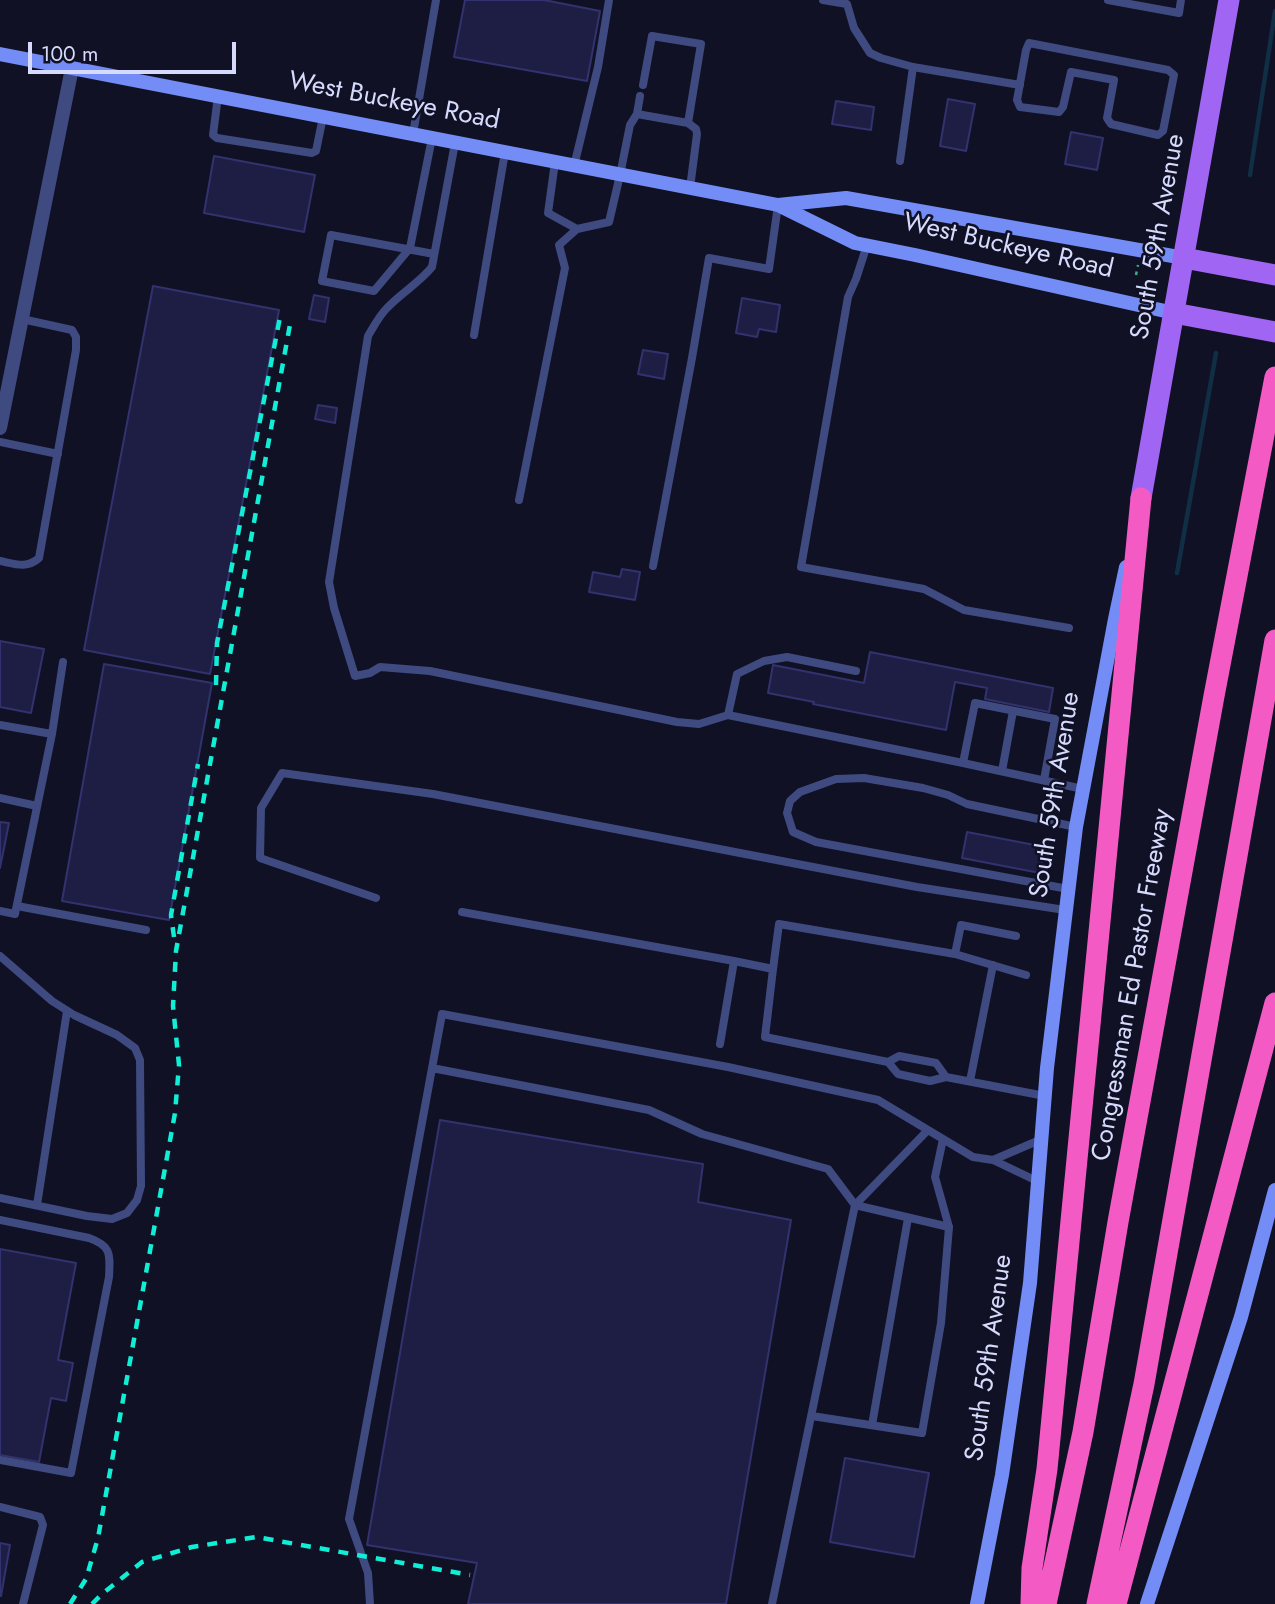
<!DOCTYPE html>
<html>
<head>
<meta charset="utf-8">
<style>
  body { margin:0 }
  #map { position:relative; width:1275px; height:1604px; overflow:hidden; background:#101124; font-family:Jost,sans-serif }
  canvas { display:block }
  .scale { position:absolute; left:28px; top:42px; width:208px; height:32px; box-sizing:border-box; border:4px solid #d6dafc; border-top:0; padding-left:9px; font-size:21px; line-height:24px; white-space:nowrap; color:#d6dafc; -webkit-text-stroke:5px #101124; paint-order:stroke }
</style>
</head>
<body>
<div id="map">
<canvas width="1275" height="1604"></canvas>
<div class="scale">100 m</div>
</div>
<script>
const context = document.querySelector('canvas').getContext('2d');
context.lineJoin = 'round';
function trace(path, color, width, dash) { context.strokeStyle = color; context.lineWidth = width; context.lineCap = dash ? 'butt' : 'round'; context.setLineDash(dash || []); context.stroke(path); }
function paint(path, color) { context.fillStyle = color; context.fill(path, 'evenodd'); }
function label(font, color, halo, rows, align = 'center') {
  context.font = font + ' Jost,sans-serif'; context.lineWidth = 5; context.setLineDash([]); context.textBaseline = 'middle'; context.strokeStyle = halo; context.fillStyle = color; for (const [text, x, y, turn = 0] of rows) {
    context.save(); context.translate(x, y); context.rotate((+turn || 0) * Math.PI / 180); context.textAlign = isNaN(turn) ? turn : align; if (halo) context.strokeText(text, 0, 0); context.fillText(text, 0, 0); context.restore();
  }
}
const stream = new Path2D(`
  M 1250,175 L 1275,11
  M 1177,573 L 1216,353`);
const building = new Path2D(`
  M 465,0 L 544,0 L 600,11 L 587,81 L 454,57 Z
  M 948,99 L 975,104 L 966,151 L 940,146 Z
  M 836,101 L 874,107 L 871,130 L 832,124 Z
  M 1071,132 L 1103,138 L 1097,170 L 1065,164 Z
  M 214,156 L 315,175 L 304,232 L 204,213 Z
  M 153,286 L 279,310 L 210,674 L 84,650 Z
  M 314,295 L 329,298 L 325,322 L 309,319 Z
  M 742,298 L 780,305 L 776,332 L 759,329 L 757,337 L 736,333 Z
  M 643,350 L 668,354 L 664,379 L 638,374 Z
  M 318,405 L 337,408 L 335,423 L 315,419 Z
  M 622,569 L 640,572 L 635,600 L 589,592 L 593,572 L 620,577 Z
  M 0,641 L 44,649 L 31,713 L 0,707 Z
  M 870,652 L 1053,688 L 1049,712 L 985,699 L 987,688 L 955,682 L 946,730 L 813,704 L 814,702 L 768,693 L 773,665 L 864,683 Z
  M 104,664 L 212,683 L 169,920 L 62,901 Z
  M 0,822 L 9,823 L 0,868 Z
  M 967,832 L 1045,847 L 1040,873 L 962,858 Z
  M 440,1120 L 703,1164 L 698,1202 L 791,1220 L 726,1604 L 468,1604 L 477,1563 L 367,1545 Z
  M 0,1249 L 76,1263 L 58,1360 L 73,1363 L 66,1401 L 51,1398 L 39,1462 L 0,1455 Z
  M 845,1458 L 929,1473 L 914,1557 L 830,1542 Z
  M 0,1543 L 10,1545 L 1,1596 L 0,1596 Z`);
const path = new Path2D(`
  M 1136,275 L 1138,265`);
const lane = new Path2D(`
  M 823,0 L 847,4 L 854,28 L 870,53 L 881,58 L 913,67 L 1020,85
  M 1108,0 L 1179,13 L 1181,0
  M 1029,43 L 1168,70 L 1174,75 L 1163,131 L 1158,135 L 1111,124 L 1107,118 L 1114,80 L 1071,72 L 1063,107 L 1059,112 L 1020,107 L 1017,100 L 1026,50 Z
  M 643,85 L 652,36 L 701,44 L 688,123
  M 218,96 L 213,135 L 217,138 L 312,153 L 316,151 L 323,117
  M 637,114 L 640,96
  M 413,134 L 436,0
  M 432,138 L 410,248 L 374,291 L 322,281 L 331,235 L 434,254
  M 455,143 L 432,267 C 419,283 401,293 387,308 C 379,316 374,326 368,336 L 329,582 L 334,608 L 355,676 L 370,673 L 380,667 L 430,671 L 677,722 L 699,724 L 728,715
  M 900,161 L 913,67
  M 555,162 L 548,213 L 577,229
  M 574,166 L 598,67 L 609,0
  M 867,245 L 856,279 L 848,297 L 801,567 L 924,589 L 964,610 L 1069,628
  M 474,335 L 505,152
  M 0,442 L 58,454
  M 519,500 L 565,268 L 559,245 L 577,229 L 609,222 L 620,175 L 630,125 L 637,114 L 688,123 L 696,129 L 697,134 L 690,188
  M 0,561 C 15,564 27,569 39,558 L 76,350 L 76,337 L 72,330 L 22,319
  M 653,566 L 692,358 L 709,258 L 769,269 L 778,205
  M 856,671 L 787,657 L 764,661 L 737,674 L 728,715 L 963,763 L 1083,789
  M 0,725 L 52,734 L 15,914 L 0,911
  M 52,734 L 63,662
  M 963,763 L 975,703 L 1055,719 L 1044,780
  M 1002,771 L 1013,711
  M 0,798 L 37,806
  M 1068,889 L 816,842 L 793,832 L 787,813 L 790,801 L 800,792 L 836,779 L 864,778 L 923,788 L 948,795 L 967,804 L 1076,827
  M 376,898 L 260,858 L 261,808 L 282,773 L 433,794 L 917,887 L 1065,910
  M 17,906 L 146,930
  M 462,912 L 734,961 L 773,969 L 765,1037 L 888,1062 L 898,1074 L 930,1081 L 946,1077 L 1045,1096
  M 955,954 L 961,925 L 1016,936
  M 0,956 L 52,1001 L 74,1015 L 117,1035 L 135,1048 L 140,1060 L 141,1186 L 137,1200 L 127,1213 L 112,1219 L 87,1216 L 0,1198
  M 773,969 L 779,924 L 955,954 L 1026,975
  M 720,1044 L 734,961
  M 888,1062 L 899,1056 L 936,1063 L 946,1077
  M 432,1068 L 649,1110 L 702,1134 L 828,1169 L 855,1205 L 949,1227
  M 970,1081 L 993,965
  M 993,1160 L 1042,1139
  M 37,1205 L 67,1011
  M 0,1220 L 89,1238 C 112,1246 110,1255 109,1277 L 71,1473 L 0,1460
  M 812,1416 L 922,1433 L 941,1323 L 949,1227 L 935,1177 L 943,1139
  M 872,1425 L 908,1218
  M 0,1507 L 40,1517 L 43,1525 L 23,1604
  M 370,1604 L 368,1573 L 349,1519 L 442,1014 L 728,1067 L 878,1100 L 973,1157 L 993,1160 L 1039,1182
  M 772,1604 L 855,1205 L 928,1130`);
const street = new Path2D(`
  M 0,428 L 72,68`);
const secondary = new Path2D(`
  M 0,54 L 778,205 L 855,243 L 915,255 L 1174,313
  M 778,205 L 846,198 L 1184,258
  M 977,1604 L 1002,1475 L 1030,1283 L 1047,1068 L 1076,827 L 1115,619 L 1126,567
  M 1147,1604 L 1241,1317 L 1275,1190`);
const primary = new Path2D(`
  M 1184,258 L 1275,275
  M 1174,313 L 1275,332
  M 1141,498 L 1229,0`);
const highway = new Path2D(`
  M 1031,1604 L 1032,1568 L 1047,1469 L 1141,498
  M 1046,1604 L 1083,1432 L 1118,1222 L 1214,696 L 1275,377
  M 1097,1604 L 1144,1384 L 1275,640
  M 1116,1604 L 1275,1003`);
const rail = new Path2D(`
  M 216,685 L 217,643 L 280,317
  M 174,937 L 171,915 L 198,764
  M 70,1604 L 86,1579 L 98,1538 L 175,1113 L 179,1065 L 173,1006 L 176,951 L 291,319
  M 92,1604 L 102,1594 L 142,1562 L 192,1547 L 256,1537 L 470,1575`);
const streetNames = [
  ["West Buckeye Road",394,102,11],
  ["South 59th Avenue",1159,237,-80],
  ["West Buckeye Road",1008,247,13],
  ["South 59th Avenue",1056,795,-81],
  ["Congressman Ed Pastor Freeway",1133,985,-80],
  ["South 59th Avenue",990,1358,-82]
];
trace(stream, '#102e44', 4.5);
paint(building, '#1e1e44');
trace(building, '#31326e', 2);
trace(path, '#38af8f', 2.5, [3.5, 5]);
trace(lane, '#3f4a80', 8);
trace(street, '#3f4a80', 14);
trace(secondary, '#748cf5', 14);
trace(primary, '#a165f4', 21);
trace(highway, '#f45ac4', 21);
trace(rail, '#11eed6', 4.5, [10, 9]);
label('26px', '#d6dafc', '#101124', streetNames);
</script>
</body>
</html>
